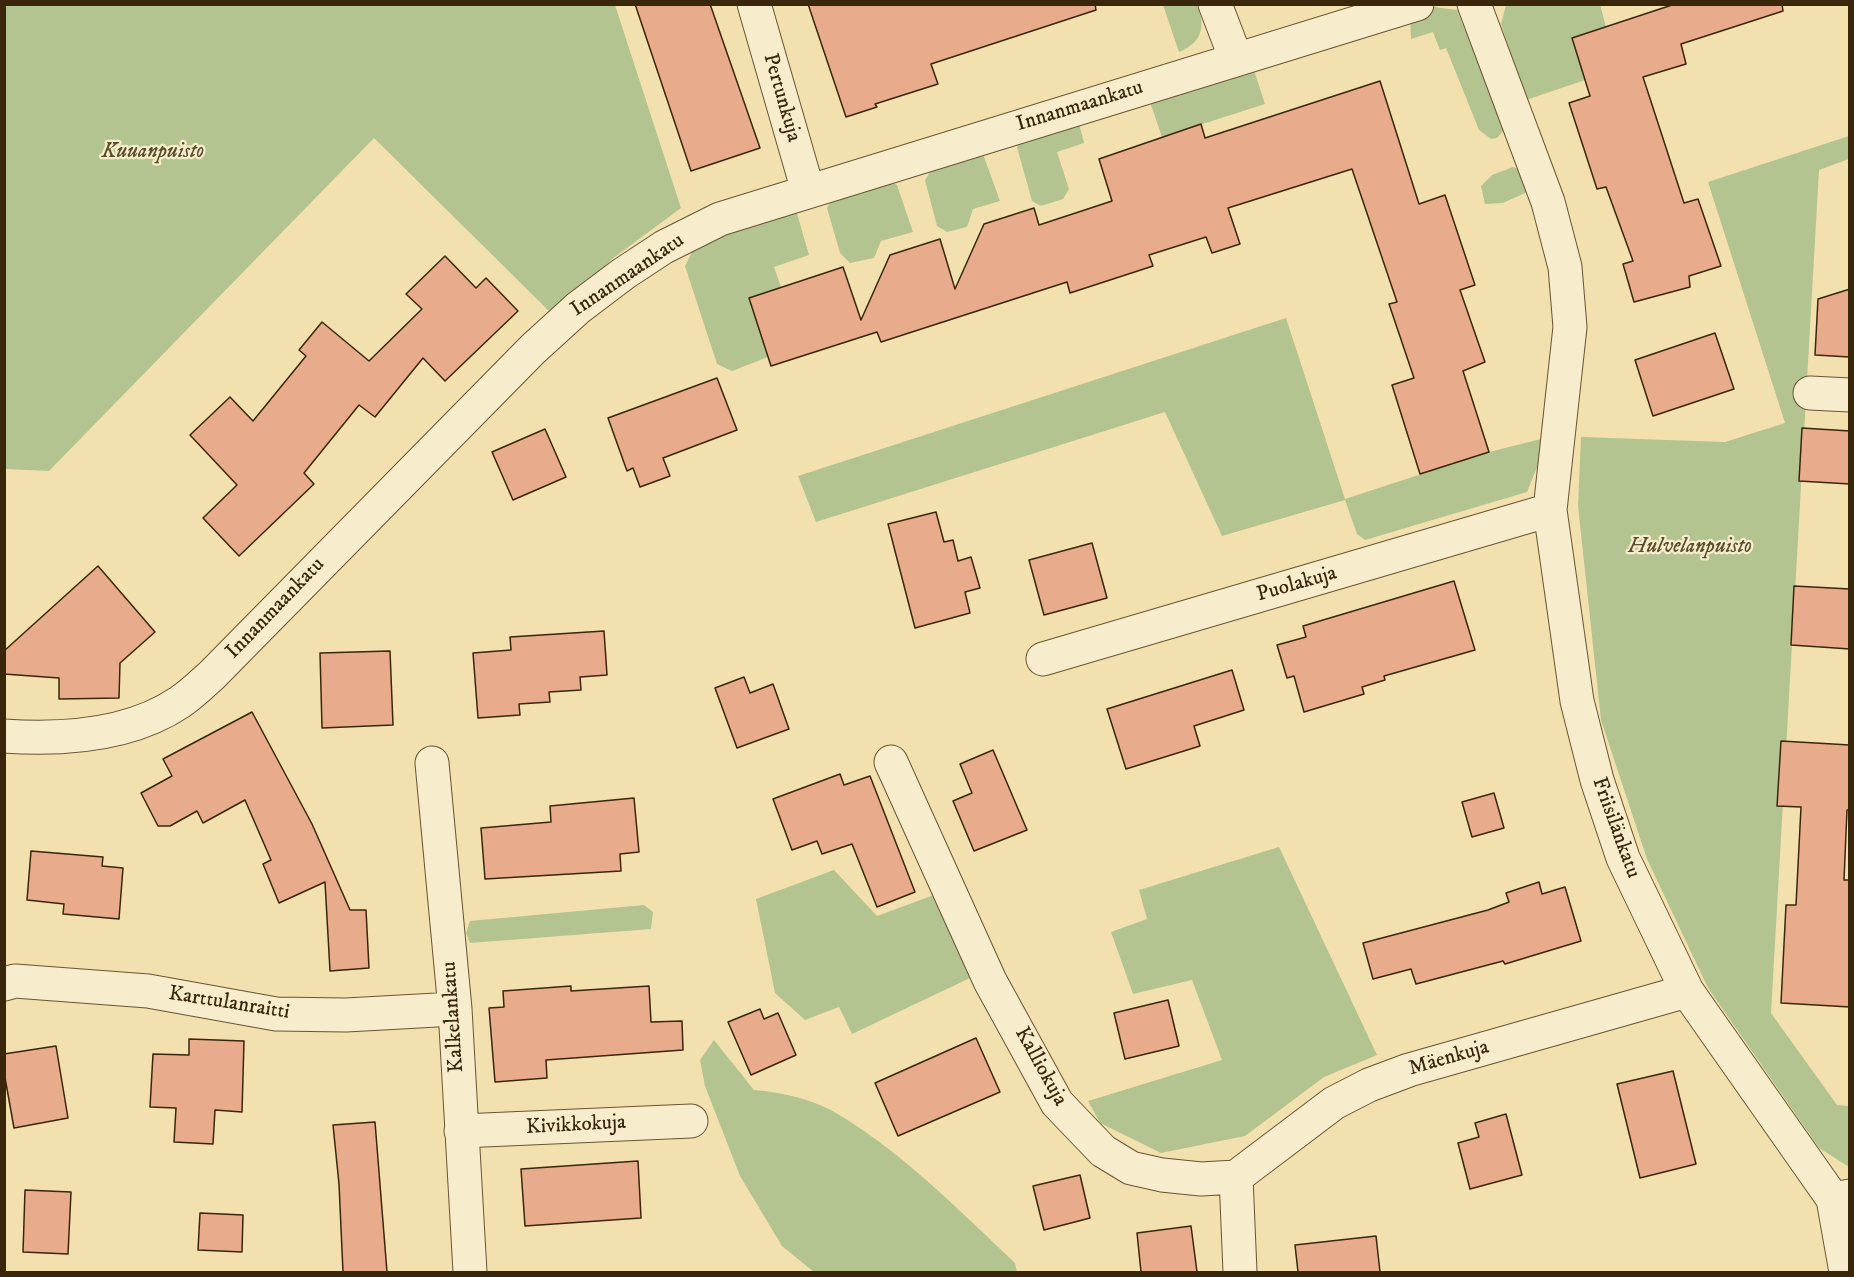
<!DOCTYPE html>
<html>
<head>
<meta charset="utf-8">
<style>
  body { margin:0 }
  #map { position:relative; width:1854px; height:1277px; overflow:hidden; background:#f2e1af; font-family:"IM FELL DW Pica",serif }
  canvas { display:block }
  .frame { position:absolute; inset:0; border:6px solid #39260b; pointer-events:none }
</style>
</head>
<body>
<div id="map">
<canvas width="1854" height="1277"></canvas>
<div class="frame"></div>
</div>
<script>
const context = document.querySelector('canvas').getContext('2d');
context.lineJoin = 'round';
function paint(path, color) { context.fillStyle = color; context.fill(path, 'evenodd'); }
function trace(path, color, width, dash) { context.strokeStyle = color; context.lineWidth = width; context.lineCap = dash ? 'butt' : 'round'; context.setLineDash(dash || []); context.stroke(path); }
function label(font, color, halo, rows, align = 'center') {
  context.font = font + ' "IM FELL DW Pica",serif'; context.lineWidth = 4.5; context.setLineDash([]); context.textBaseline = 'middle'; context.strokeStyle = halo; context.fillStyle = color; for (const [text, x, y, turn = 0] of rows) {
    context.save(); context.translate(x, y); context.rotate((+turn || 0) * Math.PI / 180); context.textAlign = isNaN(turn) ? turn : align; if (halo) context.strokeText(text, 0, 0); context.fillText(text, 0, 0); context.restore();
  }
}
const green = new Path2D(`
  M 1600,4 L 1606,27 L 1572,39 L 1585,80 L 1526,100 L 1501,24 L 1506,5 Z
  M 4,5 L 615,5 L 681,208 L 612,259 L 554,316 L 374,138 L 49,471 L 5,469 Z
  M 1163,5 L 1197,5 C 1206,26 1202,43 1179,52 Z
  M 1434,7 L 1457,10 L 1504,130 L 1497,138 L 1491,139 L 1479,130 L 1446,48 L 1440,50 L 1433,32 L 1411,39 L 1410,15 Z
  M 1252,64 L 1265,104 L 1162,137 L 1151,105 L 1153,96 Z
  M 1079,123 L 1084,143 L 1057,152 L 1069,189 L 1063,199 L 1041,206 L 1032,201 L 1017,147 L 1022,137 Z
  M 1849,136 L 1849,159 L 1819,170 L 1771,1013 L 1837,1105 L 1849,1106 L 1849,1167 L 1819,1148 L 1708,988 L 1647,859 L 1601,720 L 1578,506 L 1581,437 L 1725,442 L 1785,423 L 1708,182 Z
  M 983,154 L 1000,201 L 973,209 L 967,227 L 947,232 L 937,226 L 925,180 L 935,164 Z
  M 1513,167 L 1527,172 L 1532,190 L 1503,203 L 1485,204 L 1481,186 L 1492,175 Z
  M 886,180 L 897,185 L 913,232 L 881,241 L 874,258 L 850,263 L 840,253 L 827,208 L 834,195 Z
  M 796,210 L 809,255 L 774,267 L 781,287 L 749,298 L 768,357 L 732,371 L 717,364 L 685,266 L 695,246 Z
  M 1286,318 L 1345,499 L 1489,452 L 1541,439 L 1542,455 L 1527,492 L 1365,540 L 1357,534 L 1345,500 L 1222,536 L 1165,412 L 816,522 L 798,476 Z
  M 1279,847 L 1377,1055 L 1324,1077 L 1245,1136 L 1161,1153 L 1100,1123 L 1088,1101 L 1222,1060 L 1192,980 L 1133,994 L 1111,932 L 1147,919 L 1139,890 Z
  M 834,870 L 877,916 L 934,895 L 970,978 L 852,1034 L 839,1007 L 805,1020 L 775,993 L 756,899 Z
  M 644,905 L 653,912 L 651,929 L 470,943 L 466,933 L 470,921 Z
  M 714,1040 L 754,1090 C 783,1092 816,1100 841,1116 C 904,1154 962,1213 1015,1263 L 1017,1272 L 814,1272 L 782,1246 L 740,1176 L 705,1086 L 700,1060 Z`);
const building = new Path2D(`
  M 635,4 L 710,4 L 760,148 L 691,171 Z
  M 808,4 L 1095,4 L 1096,10 L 931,64 L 938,84 L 875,104 L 877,107 L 846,117 Z
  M 1675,4 L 1782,4 L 1783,11 L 1681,44 L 1686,64 L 1643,77 L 1684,203 L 1698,199 L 1721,266 L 1689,276 L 1690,287 L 1634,302 L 1623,264 L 1633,261 L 1606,187 L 1597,189 L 1569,103 L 1590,96 L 1572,38 Z
  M 1380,81 L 1419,204 L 1445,195 L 1475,285 L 1460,290 L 1485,362 L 1463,371 L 1489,452 L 1420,474 L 1392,385 L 1414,378 L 1389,304 L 1397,302 L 1352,169 L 1228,208 L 1240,244 L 1212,253 L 1206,237 L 1149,255 L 1153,266 L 1070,293 L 1067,282 L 881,342 L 877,332 L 771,366 L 749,298 L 843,267 L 861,320 L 890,255 L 940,239 L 955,289 L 984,224 L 1034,208 L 1039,225 L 1112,201 L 1099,159 L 1201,124 L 1205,138 Z
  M 445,256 L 476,288 L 486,278 L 518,311 L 445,381 L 423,358 L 375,417 L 359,405 L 304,473 L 314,484 L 239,556 L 203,518 L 237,485 L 190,435 L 230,397 L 253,421 L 306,356 L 299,350 L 322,322 L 369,361 L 422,309 L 406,294 Z
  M 1850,289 L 1850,357 L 1815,355 L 1818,299 Z
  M 1715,333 L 1734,389 L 1653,416 L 1635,360 Z
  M 717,378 L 737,430 L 663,458 L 670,476 L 640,487 L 633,468 L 627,471 L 608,418 Z
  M 1802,428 L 1850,431 L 1850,484 L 1799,481 Z
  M 545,429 L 566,477 L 513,500 L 492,452 Z
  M 936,512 L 944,542 L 953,540 L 958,561 L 971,557 L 980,588 L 965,592 L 970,613 L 915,628 L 888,524 Z
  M 1092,543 L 1107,598 L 1044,615 L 1029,560 Z
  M 98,566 L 155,632 L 120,663 L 119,698 L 59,699 L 59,678 L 4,674 L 4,651 Z
  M 1454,581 L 1475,650 L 1384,676 L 1385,680 L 1362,687 L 1364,694 L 1304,712 L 1294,676 L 1287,678 L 1277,645 L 1306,637 L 1303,626 Z
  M 1794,586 L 1850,589 L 1850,649 L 1791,645 Z
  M 604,631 L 607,675 L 580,677 L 581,690 L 549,692 L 550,702 L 519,704 L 520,715 L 478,718 L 473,653 L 511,650 L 510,637 Z
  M 390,651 L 393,725 L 322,728 L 320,653 Z
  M 1232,670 L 1244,710 L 1194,726 L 1200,746 L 1126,769 L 1107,709 Z
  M 744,677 L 750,693 L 773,684 L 789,729 L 737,748 L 715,688 Z
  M 252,712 L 312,824 L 350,910 L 366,910 L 369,968 L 330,971 L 325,882 L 279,903 L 263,864 L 271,860 L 245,800 L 203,823 L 197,811 L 170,826 L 158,826 L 141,793 L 172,776 L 163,759 Z
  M 1781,741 L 1850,745 L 1850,810 L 1847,810 L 1844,880 L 1850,880 L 1850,1007 L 1781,1003 L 1786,905 L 1796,905 L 1801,807 L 1777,806 Z
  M 993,750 L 1027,830 L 974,851 L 953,801 L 972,793 L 960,764 Z
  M 840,774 L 844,785 L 870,776 L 915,892 L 877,907 L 852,844 L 822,854 L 817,841 L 792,850 L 773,799 Z
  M 1494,793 L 1504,828 L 1472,837 L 1462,802 Z
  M 634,798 L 639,852 L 620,854 L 621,871 L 485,879 L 481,828 L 551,822 L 550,806 Z
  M 31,851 L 103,857 L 102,866 L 123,868 L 119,919 L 63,914 L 64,904 L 27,900 Z
  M 1539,882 L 1542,894 L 1565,887 L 1581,941 L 1505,964 L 1503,961 L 1416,984 L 1411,969 L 1373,979 L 1363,943 L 1488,910 L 1509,902 L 1506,893 Z
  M 571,986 L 571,991 L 649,986 L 651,1022 L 682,1021 L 683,1050 L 546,1060 L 547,1078 L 495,1082 L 489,1008 L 504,1007 L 503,991 Z
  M 1168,1000 L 1179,1046 L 1125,1059 L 1114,1013 Z
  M 760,1009 L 764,1019 L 778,1013 L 796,1055 L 751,1075 L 728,1022 Z
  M 976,1038 L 1000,1092 L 898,1136 L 875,1083 Z
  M 189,1039 L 244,1041 L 242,1112 L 215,1110 L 213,1144 L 174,1142 L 176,1108 L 150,1107 L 153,1054 L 189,1055 Z
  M 56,1046 L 68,1118 L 14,1128 L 4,1072 L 4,1054 Z
  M 1673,1071 L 1696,1164 L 1640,1178 L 1617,1084 Z
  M 1506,1114 L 1522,1175 L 1470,1189 L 1458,1143 L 1479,1137 L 1475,1123 Z
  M 375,1122 L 387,1272 L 343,1272 L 339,1184 L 333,1125 Z
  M 638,1161 L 641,1218 L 525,1226 L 521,1169 Z
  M 1080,1175 L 1090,1218 L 1044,1230 L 1033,1186 Z
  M 25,1190 L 71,1192 L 68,1254 L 23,1252 Z
  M 200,1213 L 243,1215 L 242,1252 L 198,1250 Z
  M 1191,1226 L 1197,1272 L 1141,1272 L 1137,1233 Z
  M 1376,1236 L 1380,1272 L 1298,1272 L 1295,1245 Z`);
const street = new Path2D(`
  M 754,4 L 808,191
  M 1215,4 L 1236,59
  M 1474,4 L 1548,202 L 1565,267 L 1570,327 L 1550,510 L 1577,701 L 1597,780 L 1623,858 L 1687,991 L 1833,1199 L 1850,1196
  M 1810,393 L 1850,395
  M 1043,659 L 1550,510
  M 4,736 C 63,740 130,736 180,702 C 192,694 202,684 212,675 L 533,349 L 578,308 L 623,274 L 664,247 L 720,219 L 1417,4
  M 891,762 L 990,981 L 1057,1103 L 1103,1151 L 1131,1168 L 1162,1175 L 1201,1179 L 1236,1177 L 1240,1272
  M 432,763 L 455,1009 L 470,1272
  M 4,984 L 15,981 L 148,991 L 276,1014 L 346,1015 L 455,1009
  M 461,1131 L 691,1121
  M 1236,1177 L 1334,1103 L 1369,1085 L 1409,1070 L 1687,991
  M 1833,1199 L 1846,1272`);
const streetNames = [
  ["Pertunkuja",781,98,74],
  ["Innanmaankatu",1080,107,-17],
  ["Innanmaankatu",628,276,-34],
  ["Puolakuja",1297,585,-16],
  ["Innanmaankatu",276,609,-46],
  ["Friisilänkatu",1615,828,70],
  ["Karttulanraitti",229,1004,9],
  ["Kalkelankatu",454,1017,-94],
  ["Mäenkuja",1449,1059,-16],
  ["Kalliokuja",1040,1067,61],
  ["Kivikkokuja",576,1126,-3]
];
const parkNames = [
  ["Kuuanpuisto",153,153],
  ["Hulvelanpuisto",1690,548]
];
paint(green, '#b4c490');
paint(building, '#e8ab8b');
trace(building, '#39260b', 1.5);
trace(street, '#675534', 35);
trace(street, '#f7eccb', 33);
label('21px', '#39260b', '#f7eccb', streetNames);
label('italic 21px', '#584e2c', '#f7eccb', parkNames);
</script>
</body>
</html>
